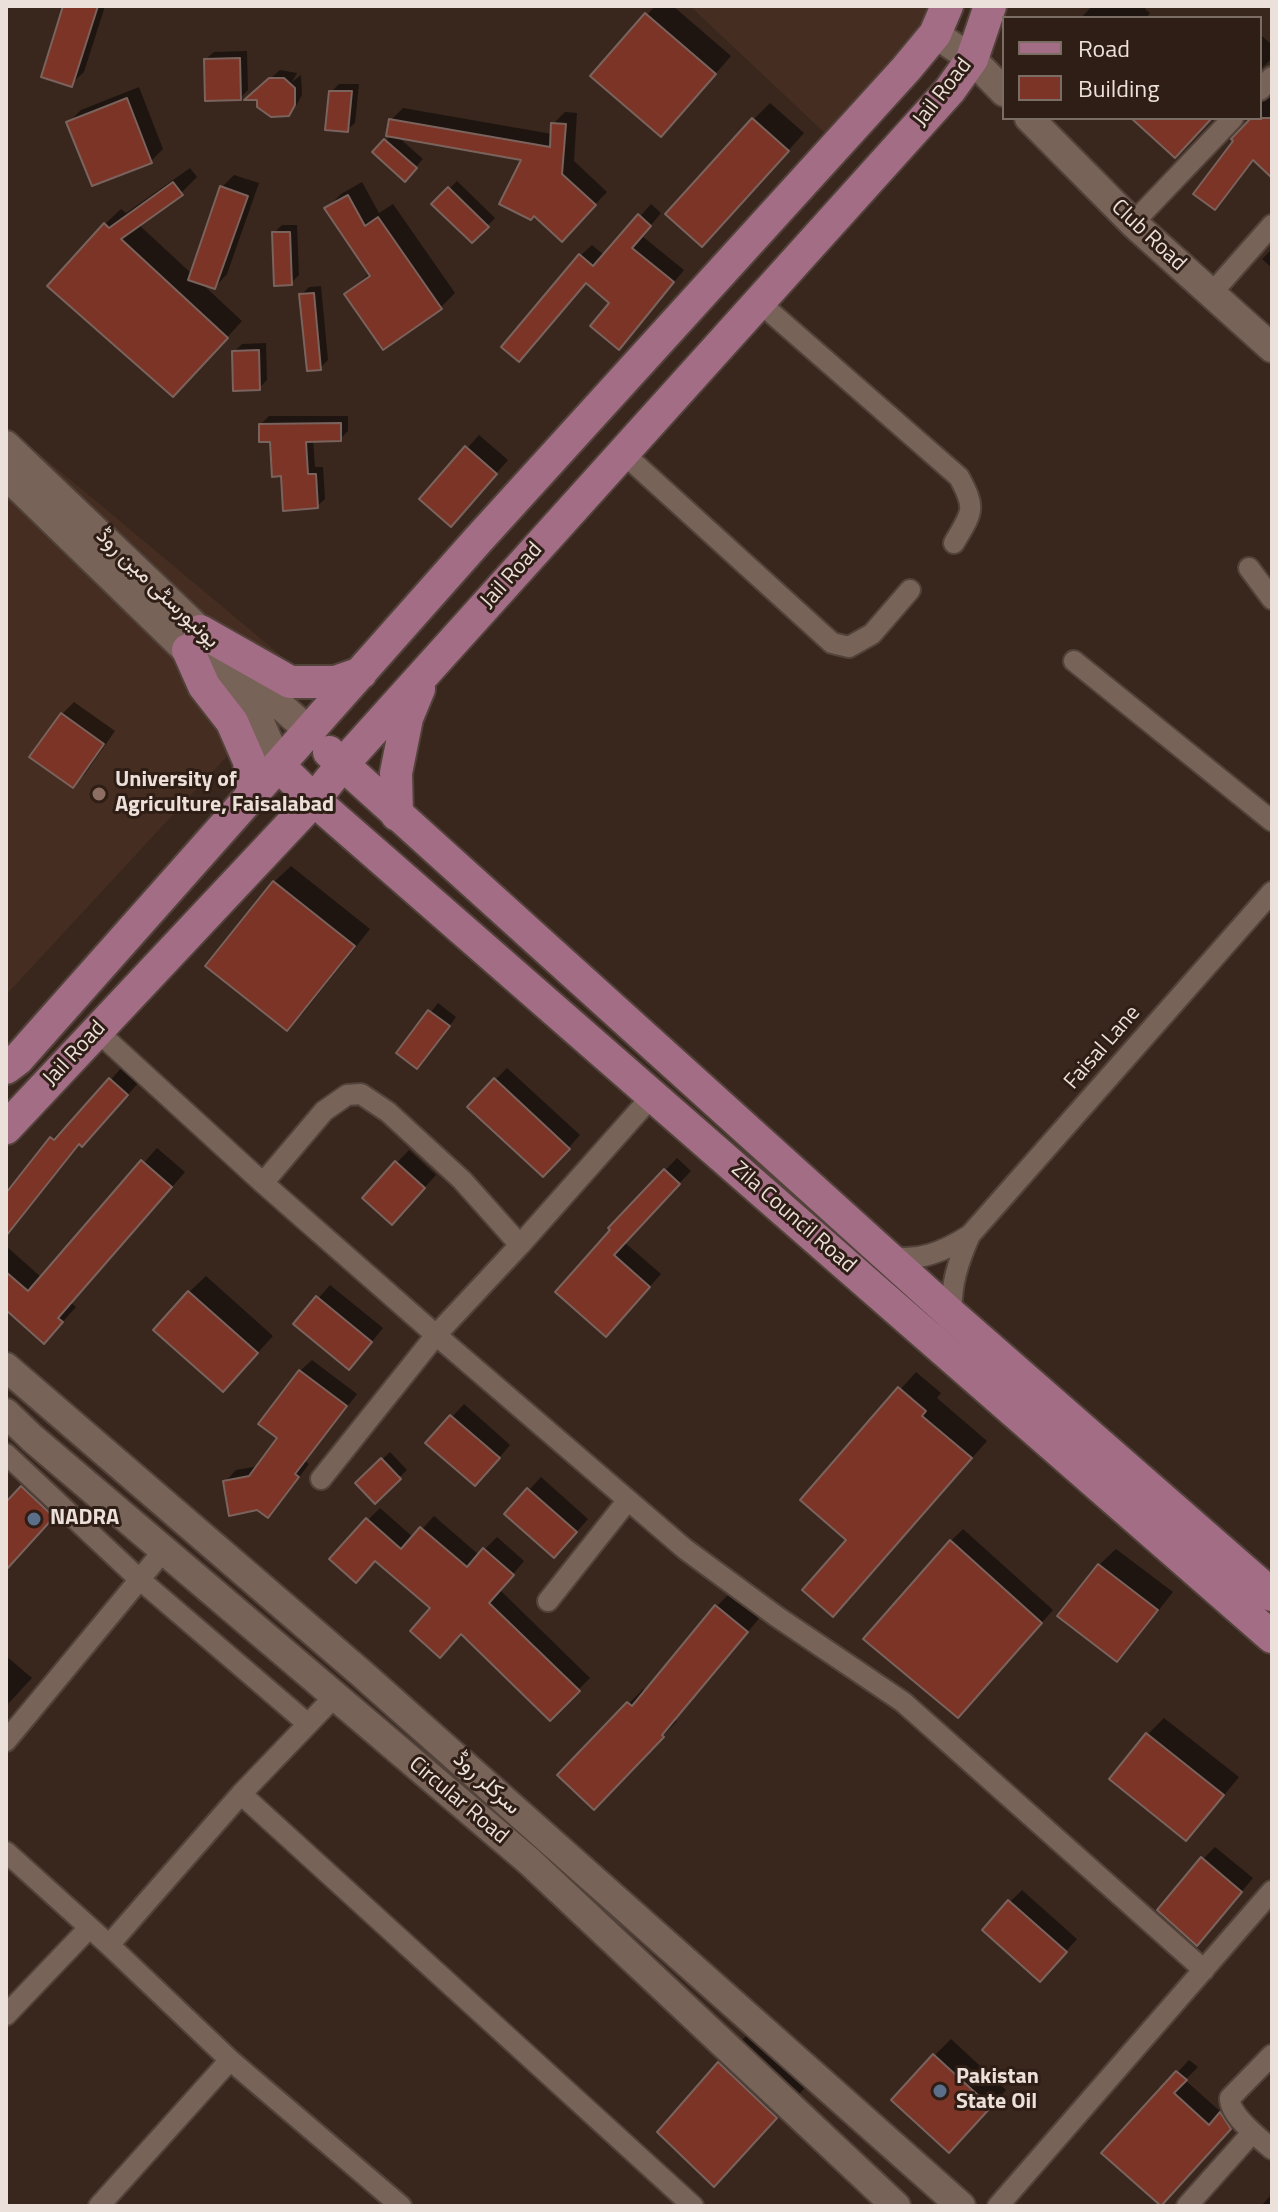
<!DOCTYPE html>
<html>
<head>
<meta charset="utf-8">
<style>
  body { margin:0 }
  #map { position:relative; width:1278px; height:2212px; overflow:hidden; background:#39271e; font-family:"Titillium Web",sans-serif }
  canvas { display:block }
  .frame { position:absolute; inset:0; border:8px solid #ece0da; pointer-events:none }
  .legend { position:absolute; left:1002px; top:16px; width:260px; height:104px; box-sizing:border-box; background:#2f1e15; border:2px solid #7b6c64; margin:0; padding:10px 14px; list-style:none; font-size:24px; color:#ece0da }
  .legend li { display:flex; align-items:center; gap:16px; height:40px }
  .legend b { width:40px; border:2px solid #7b6c64 }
</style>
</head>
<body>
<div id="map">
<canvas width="1278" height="2212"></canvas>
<div class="frame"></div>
<ul class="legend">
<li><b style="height:10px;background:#a46d86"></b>Road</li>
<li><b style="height:22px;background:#7b3425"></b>Building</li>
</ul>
</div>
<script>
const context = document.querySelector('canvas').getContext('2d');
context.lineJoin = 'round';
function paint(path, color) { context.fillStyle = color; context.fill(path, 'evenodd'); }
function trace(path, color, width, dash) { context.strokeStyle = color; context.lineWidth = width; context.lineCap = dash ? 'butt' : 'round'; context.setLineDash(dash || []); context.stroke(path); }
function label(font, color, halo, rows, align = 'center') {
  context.font = font + ' "Titillium Web",Vazirmatn,sans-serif'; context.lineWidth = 6; context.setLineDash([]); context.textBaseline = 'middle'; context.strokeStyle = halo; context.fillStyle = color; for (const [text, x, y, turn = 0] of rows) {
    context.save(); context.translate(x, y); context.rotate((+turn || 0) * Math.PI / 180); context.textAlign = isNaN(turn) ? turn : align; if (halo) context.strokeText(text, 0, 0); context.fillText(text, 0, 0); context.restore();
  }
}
const built = new Path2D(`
  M 690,6 L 933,6 L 930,12 L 829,137 Z
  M 6,426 L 303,674 L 6,995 Z`);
const shadow = new Path2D(`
  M 65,6 L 105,6 L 84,72 L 71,84 Z
  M 655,6 L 673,6 L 731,56 L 677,118 L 593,76 Z
  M 1092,6 L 1148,6 L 1145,9 L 1150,13 L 1146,18 L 1081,18 Z
  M 1261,35 L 1272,45 L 1272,58 L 1260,70 Z
  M 247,51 L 248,90 L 240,98 L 206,59 L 214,52 Z
  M 280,70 L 297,73 L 292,82 L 301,75 L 302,95 L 296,106 L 288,114 L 259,98 L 249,98 Z
  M 1260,82 L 1268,92 L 1272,92 L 1272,175 L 1254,159 L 1226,196 L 1215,208 L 1252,118 L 1260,118 Z
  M 339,84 L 359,84 L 355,123 L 347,130 L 331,92 Z
  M 139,87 L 163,149 L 151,161 L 69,122 L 81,110 Z
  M 770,103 L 804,133 L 719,228 L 754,119 Z
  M 403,108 L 552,134 L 553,124 L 565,112 L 577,113 L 574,161 L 607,192 L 562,239 L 524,159 L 397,136 L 423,159 L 405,179 L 375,152 L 391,135 L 391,120 Z
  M 190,168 L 197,177 L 181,193 L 138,224 L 192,274 L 222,187 L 234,175 L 259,183 L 227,274 L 215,287 L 200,282 L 242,321 L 189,379 L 105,224 L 121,209 L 126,213 Z
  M 457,181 L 495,218 L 472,241 L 434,204 Z
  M 362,182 L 379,213 L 393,204 L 455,293 L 441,307 L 383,347 L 346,294 L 370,273 L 327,208 L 341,194 Z
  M 651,204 L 661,213 L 642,236 L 684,270 L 630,336 L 612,303 L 580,256 L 592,245 L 605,256 Z
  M 282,225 L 297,225 L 299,275 L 291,283 L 274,233 Z
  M 1272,249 L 1272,268 L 1262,259 Z
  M 321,286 L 328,360 L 320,368 L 301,295 L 309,287 Z
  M 266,343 L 267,380 L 259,388 L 234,352 L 242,344 Z
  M 269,416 L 348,416 L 348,431 L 340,439 L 313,439 L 315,467 L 323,467 L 325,499 L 317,506 L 283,474 L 272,440 L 261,424 Z
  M 479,435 L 508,460 L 463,512 L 422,499 Z
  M 74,702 L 115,731 L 85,774 L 72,786 L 62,714 Z
  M 291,866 L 370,929 L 304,1012 L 287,1029 L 274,882 Z
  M 438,1003 L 456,1017 L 425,1059 L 399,1053 Z
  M 124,1065 L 141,1080 L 96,1130 L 80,1143 L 6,1236 L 6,1197 L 52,1139 L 66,1125 L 68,1127 Z
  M 507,1068 L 580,1135 L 555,1163 L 495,1080 Z
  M 157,1148 L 185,1172 L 71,1303 L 76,1307 L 58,1327 L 6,1308 L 6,1246 L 42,1278 Z
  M 409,1150 L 436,1175 L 404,1210 L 364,1197 Z
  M 677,1158 L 691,1171 L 624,1242 L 661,1274 L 618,1322 L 612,1230 L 610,1228 Z
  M 206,1276 L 273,1336 L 239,1373 L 189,1292 Z
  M 330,1285 L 383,1328 L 361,1355 L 296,1324 Z
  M 312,1360 L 357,1394 L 305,1461 L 309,1464 L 279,1504 L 268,1516 L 225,1482 L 236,1470 L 259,1466 L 280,1438 L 300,1371 Z
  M 916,1372 L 941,1393 L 937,1398 L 987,1441 L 833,1615 L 849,1540 L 803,1499 Z
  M 464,1404 L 510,1445 L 487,1472 L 428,1443 Z
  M 390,1452 L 407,1470 L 375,1501 L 357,1483 Z
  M 39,1471 L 68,1499 L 6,1569 L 6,1505 Z
  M 541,1477 L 588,1519 L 566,1544 L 507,1514 Z
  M 380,1508 L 414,1538 L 434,1516 L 479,1555 L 497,1537 L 524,1561 L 500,1590 L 590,1678 L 550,1718 L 461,1632 L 433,1608 L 368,1520 Z
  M 963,1529 L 1053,1610 L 970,1704 L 951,1541 Z
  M 1116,1549 L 1173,1592 L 1133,1643 L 1117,1660 L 1099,1565 Z
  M 731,1592 L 761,1616 L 675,1720 L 677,1721 L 594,1807 L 560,1775 L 643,1689 L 646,1692 L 717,1606 Z
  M 6,1656 L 32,1678 L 6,1706 Z
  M 1164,1718 L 1239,1777 L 1202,1822 L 1186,1839 L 1111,1779 L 1148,1734 Z
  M 1215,1847 L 1253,1878 L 1209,1931 L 1203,1859 Z
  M 1022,1890 L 1077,1939 L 1052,1967 L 1010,1902 Z
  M 764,2018 L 821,2071 L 714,2184 L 659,2132 L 719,2063 Z
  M 951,2039 L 1006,2090 L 965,2134 L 934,2056 Z
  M 1189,2060 L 1198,2067 L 1185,2080 L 1222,2113 L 1233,2101 L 1242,2115 L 1173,2191 L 1103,2153 Z
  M 1272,2194 L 1272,2206 L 1261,2206 Z`);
const building = new Path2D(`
  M 63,6 L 98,6 L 72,87 L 41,77 Z
  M 645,13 L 716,74 L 661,137 L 590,76 Z
  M 240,58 L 241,100 L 205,101 L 204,59 Z
  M 269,78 L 284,78 L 295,88 L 295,105 L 289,116 L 271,117 L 257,107 L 257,100 L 244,100 Z
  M 329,91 L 352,91 L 348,132 L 325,130 Z
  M 127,98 L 152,163 L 92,186 L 66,122 Z
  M 752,118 L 789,151 L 702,247 L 665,214 Z
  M 1131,118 L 1212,118 L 1175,158 Z
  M 1251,118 L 1272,118 L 1272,178 L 1253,160 L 1215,210 L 1193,194 L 1233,141 L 1231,139 Z
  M 389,119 L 550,147 L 551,123 L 566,124 L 562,174 L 596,205 L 562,242 L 534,216 L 531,220 L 499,204 L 521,160 L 386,136 Z
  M 384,139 L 417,168 L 405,182 L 372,152 Z
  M 173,182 L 183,195 L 121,239 L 228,338 L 173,397 L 47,286 L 104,223 L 109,228 Z
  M 220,186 L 248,196 L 215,289 L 188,280 Z
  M 448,187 L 489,227 L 472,243 L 431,204 Z
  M 348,195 L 365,226 L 378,217 L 442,309 L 383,350 L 344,294 L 370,276 L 324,208 Z
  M 638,214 L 651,226 L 632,248 L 674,282 L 619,350 L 590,326 L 609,303 L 586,283 L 519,362 L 501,347 L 579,254 L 593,266 Z
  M 272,232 L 290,232 L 292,285 L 274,286 Z
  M 314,293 L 321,370 L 307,371 L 299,294 Z
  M 259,350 L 260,390 L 233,391 L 232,351 Z
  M 341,423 L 341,441 L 306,442 L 308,474 L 316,474 L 318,508 L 283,511 L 281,476 L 272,477 L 270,442 L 259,442 L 259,424 Z
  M 465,446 L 497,474 L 451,527 L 419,499 Z
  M 61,713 L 104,744 L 73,788 L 29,757 Z
  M 273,881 L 355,946 L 287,1031 L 205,966 Z
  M 428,1010 L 450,1026 L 417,1069 L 396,1053 Z
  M 109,1078 L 128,1095 L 82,1147 L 79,1144 L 6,1236 L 6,1193 L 50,1137 L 54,1140 Z
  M 494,1078 L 570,1149 L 543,1177 L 467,1107 Z
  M 141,1160 L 172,1187 L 58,1318 L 63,1322 L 44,1344 L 6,1310 L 6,1272 L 28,1291 Z
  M 395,1161 L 425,1188 L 392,1225 L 362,1198 Z
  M 664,1169 L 680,1184 L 614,1255 L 650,1287 L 606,1337 L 555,1292 L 610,1230 L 608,1228 Z
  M 188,1291 L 258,1353 L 223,1392 L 153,1330 Z
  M 316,1296 L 372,1342 L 349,1370 L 293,1324 Z
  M 299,1370 L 347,1406 L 295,1474 L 299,1477 L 268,1518 L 257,1510 L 229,1516 L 223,1481 L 249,1476 L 277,1438 L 258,1424 Z
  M 898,1387 L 926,1411 L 922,1416 L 972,1458 L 833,1617 L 802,1590 L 846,1540 L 800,1500 Z
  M 450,1415 L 500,1458 L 475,1486 L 425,1443 Z
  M 381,1458 L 401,1479 L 375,1504 L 355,1483 Z
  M 21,1486 L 54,1517 L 6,1570 L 6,1502 Z
  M 527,1488 L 577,1532 L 554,1558 L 504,1514 Z
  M 366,1518 L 401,1549 L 420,1527 L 467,1567 L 483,1548 L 514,1575 L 489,1603 L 580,1691 L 550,1721 L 461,1634 L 440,1658 L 410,1631 L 430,1608 L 375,1561 L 356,1583 L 329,1559 Z
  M 950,1540 L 1042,1623 L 958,1718 L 863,1639 Z
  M 1098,1564 L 1158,1610 L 1117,1662 L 1057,1616 Z
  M 715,1605 L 748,1632 L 662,1735 L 664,1737 L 594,1810 L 557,1775 L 627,1702 L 632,1706 Z
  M 1146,1733 L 1224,1795 L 1186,1841 L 1109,1779 Z
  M 1201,1857 L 1242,1892 L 1197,1946 L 1157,1910 Z
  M 1008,1900 L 1067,1952 L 1040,1982 L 982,1930 Z
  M 933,2054 L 991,2107 L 949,2153 L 891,2100 Z
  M 718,2062 L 777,2118 L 714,2187 L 657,2132 Z
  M 1176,2071 L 1187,2080 L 1174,2093 L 1209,2125 L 1220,2112 L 1231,2129 L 1161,2206 L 1101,2153 Z`);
const street = new Path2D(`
  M 1260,90 L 1272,77
  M 1133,223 L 1233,118
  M 1211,294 L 1272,225
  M 759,302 L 959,477 C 977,510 972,512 954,543
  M 623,453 L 832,643 L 849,647 L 872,634 L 910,590
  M 1249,568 L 1272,599
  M 1074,661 L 1272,821
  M 97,1031 L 263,1183 L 436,1335 L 685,1549 L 776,1616 L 903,1702 L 1204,1970
  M 263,1183 L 324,1111 L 347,1095 L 361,1094 L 388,1112 L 462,1180 L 520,1245 L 436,1335 L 321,1479
  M 520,1245 L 653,1095
  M 888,1256 C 918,1263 945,1251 970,1235 L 1272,892
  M 952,1315 C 950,1286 958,1262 970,1235
  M 6,1454 L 138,1578 L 308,1724
  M 548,1601 L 628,1500
  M 6,1741 L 164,1550
  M 241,1794 L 693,2206
  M 6,1852 L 109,1945 L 230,2060 L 401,2206
  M 109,1945 L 241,1794 L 335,1696
  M 6,2015 L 89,1928
  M 1272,2055 L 1230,2098 C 1229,2115 1259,2138 1272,2149
  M 99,2206 L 230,2060
  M 998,2206 L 1272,1891
  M 1187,2206 L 1252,2133`);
const secondary = new Path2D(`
  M 935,34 L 972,59 L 1004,92
  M 1029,118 L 1133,223 L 1272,348
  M 6,445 L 253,681 L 310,732
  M 6,475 L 260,722 L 279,766
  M 6,1367 L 361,1673 L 961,2206
  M 6,1413 L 32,1438 L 529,1861 L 896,2206`);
const primary = new Path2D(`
  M 200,631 L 290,682 L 335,682 L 361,673
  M 188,650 L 204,686 L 232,722 L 249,761 L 252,796
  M 329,752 L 952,1315 L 1272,1595
  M 279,766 L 314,800 L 1272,1637
  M 397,815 L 396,773 L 407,718 L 419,689
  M 6,1068 L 18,1059 L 49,1024 L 478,540 L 906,69 L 935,34 L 947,6
  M 6,1128 L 314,800 L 342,765 L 950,90 L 972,59 L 990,6`);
const markers = [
  [99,794,8,"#8d6e63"],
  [34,1519,8,"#5c6f8a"],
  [940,2091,8,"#5c6f8a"]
];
const streetNames = [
  ["Jail Road",943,93,-52],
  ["Club Road",1148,236,43],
  ["Jail Road",512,576,-48],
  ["یونیورسٹی مین روڈ",157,589,44],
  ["Faisal Lane",1103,1048,-49],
  ["Jail Road",75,1054,-47],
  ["Zila Council Road",793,1218,41],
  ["سرکلر روڈ",486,1784,42],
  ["Circular Road",458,1801,40]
];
const poiNames = [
  ["University of",115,781],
  ["Agriculture, Faisalabad",115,806],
  ["NADRA",50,1519],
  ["Pakistan",956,2078],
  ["State Oil",956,2103]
];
paint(built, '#452d21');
paint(shadow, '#0007');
paint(building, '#7b3425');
trace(building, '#7a625d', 2);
trace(street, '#51423a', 24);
trace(secondary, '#51423a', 32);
trace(primary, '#51423a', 36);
trace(street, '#786359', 20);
trace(secondary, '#786359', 28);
trace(primary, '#a46d86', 32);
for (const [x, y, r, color] of markers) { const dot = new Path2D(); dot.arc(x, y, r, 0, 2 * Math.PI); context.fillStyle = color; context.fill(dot); trace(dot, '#2f1e15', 3); }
label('22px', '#ece0da', '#2f1e15', streetNames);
label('bold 22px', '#ece0da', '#2f1e15', poiNames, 'left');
</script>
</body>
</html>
